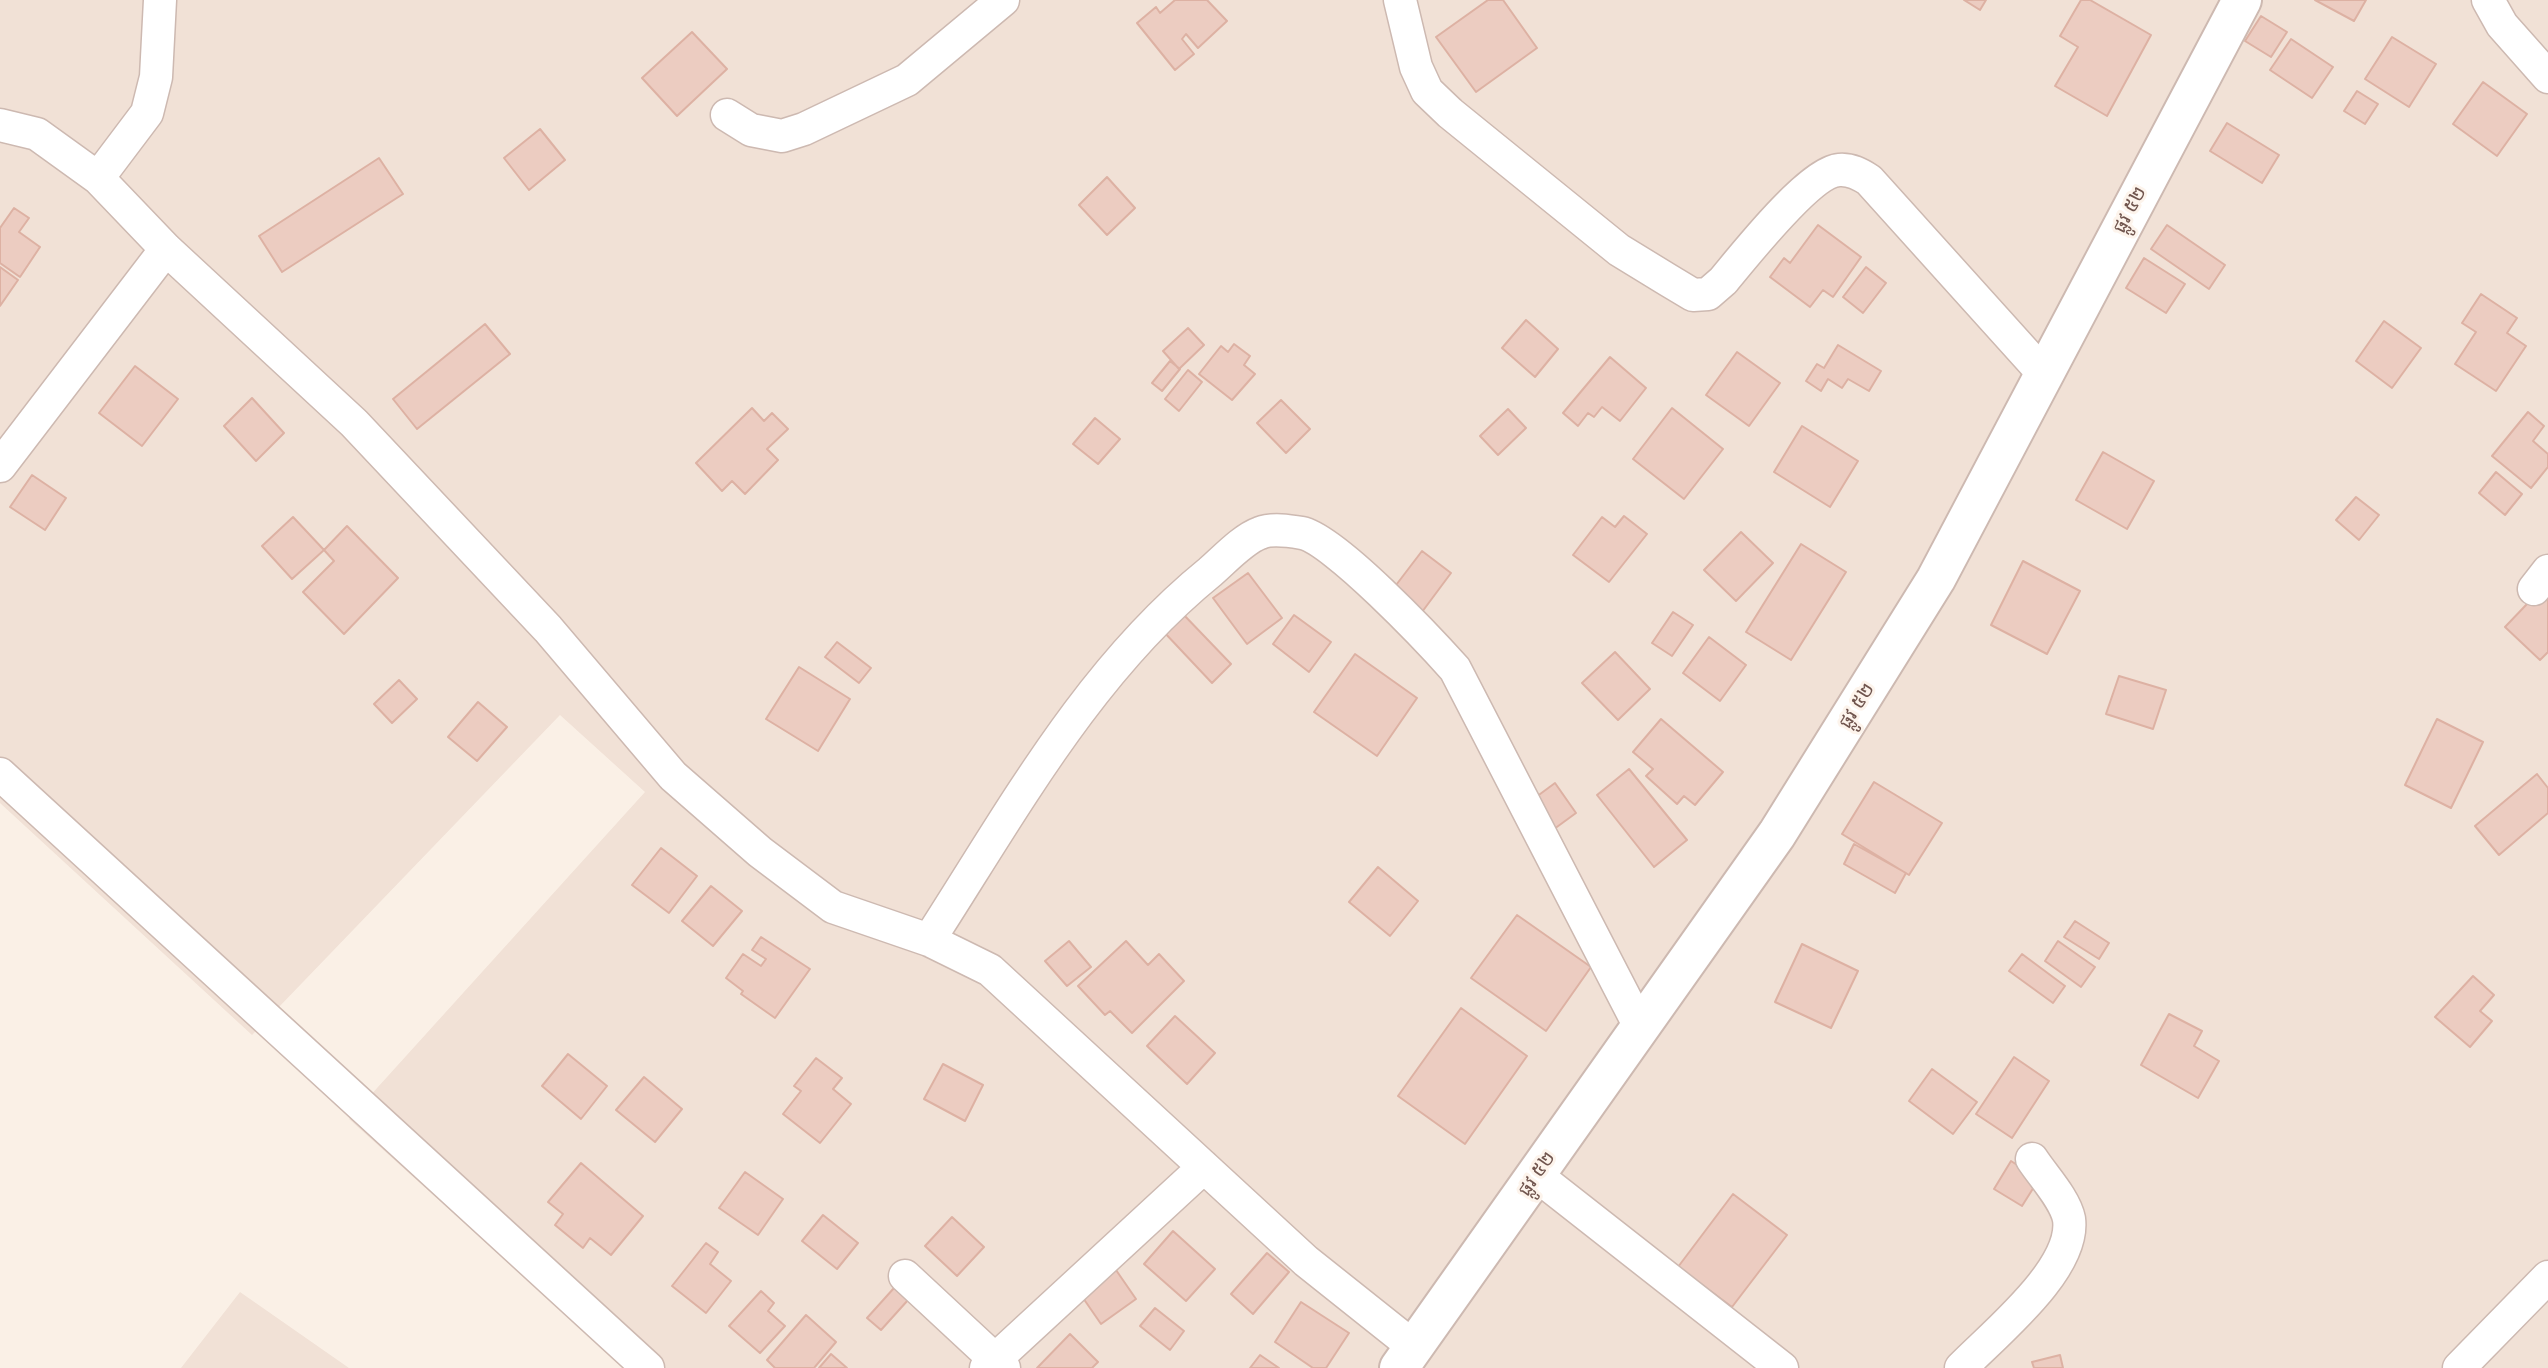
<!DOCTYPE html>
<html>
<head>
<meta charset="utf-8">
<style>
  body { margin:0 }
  canvas { display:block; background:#faf0e6 }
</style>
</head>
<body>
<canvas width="2548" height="1368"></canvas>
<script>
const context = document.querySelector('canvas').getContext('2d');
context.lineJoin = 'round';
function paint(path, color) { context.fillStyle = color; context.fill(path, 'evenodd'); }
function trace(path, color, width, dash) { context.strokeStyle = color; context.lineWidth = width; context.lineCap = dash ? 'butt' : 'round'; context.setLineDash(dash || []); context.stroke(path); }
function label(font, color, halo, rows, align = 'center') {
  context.font = font + ' "Open Sans","Noto Sans Khmer",sans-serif'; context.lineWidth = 6; context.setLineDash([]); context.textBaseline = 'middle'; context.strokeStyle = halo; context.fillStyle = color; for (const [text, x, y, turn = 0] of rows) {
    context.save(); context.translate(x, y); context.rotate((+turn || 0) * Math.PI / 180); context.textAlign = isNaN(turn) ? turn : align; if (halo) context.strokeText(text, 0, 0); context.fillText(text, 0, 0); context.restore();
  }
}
const residential = new Path2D(`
  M 0,0 L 2548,0 L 2548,1368 L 625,1368 L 349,1119 L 645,792 L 560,715 L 252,1035 L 0,803 Z
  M 240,1292 L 349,1368 L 181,1368 Z`);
const building = new Path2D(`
  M 1175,0 L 1207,0 L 1227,21 L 1198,48 L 1186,34 L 1182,39 L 1194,54 L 1175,70 L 1137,23 L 1156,7 L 1160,13 Z
  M 1488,0 L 1503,0 L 1537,48 L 1476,92 L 1436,37 Z
  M 1964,0 L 1986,0 L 1980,10 Z
  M 2081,0 L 2090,0 L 2151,35 L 2107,116 L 2055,86 L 2078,47 L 2060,36 Z
  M 2315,0 L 2366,0 L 2354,21 Z
  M 2261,16 L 2287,32 L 2271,57 L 2245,41 Z
  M 692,32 L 727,69 L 677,116 L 642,78 Z
  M 2392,37 L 2436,64 L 2409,107 L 2365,79 Z
  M 2291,39 L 2333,67 L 2312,98 L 2270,70 Z
  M 2483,82 L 2527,114 L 2497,156 L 2453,124 Z
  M 2357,91 L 2378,104 L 2365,124 L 2344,111 Z
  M 2227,123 L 2279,155 L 2262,183 L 2210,151 Z
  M 540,129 L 565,160 L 529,190 L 504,158 Z
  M 379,158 L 403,194 L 282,272 L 259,236 Z
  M 1107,177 L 1135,208 L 1107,235 L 1079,205 Z
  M 14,208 L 29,218 L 19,232 L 40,247 L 20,277 L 0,263 L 0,228 Z
  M 1818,225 L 1861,257 L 1833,297 L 1823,290 L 1810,307 L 1770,277 L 1784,258 L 1790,263 Z
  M 2167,225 L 2225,265 L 2209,289 L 2151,249 Z
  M 2144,258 L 2185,284 L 2166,313 L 2126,288 Z
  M 0,267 L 18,280 L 0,306 Z
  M 1866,267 L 1886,283 L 1863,313 L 1843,297 Z
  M 2481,294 L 2517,318 L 2507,333 L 2526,346 L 2496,391 L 2455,364 L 2476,332 L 2462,323 Z
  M 1526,320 L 1558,349 L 1535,377 L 1502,348 Z
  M 2384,321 L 2421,348 L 2392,388 L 2356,361 Z
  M 485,324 L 510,354 L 417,429 L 393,399 Z
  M 1188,328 L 1204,345 L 1179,369 L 1163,351 Z
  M 1234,344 L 1250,356 L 1244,365 L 1255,374 L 1232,400 L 1199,374 L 1221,346 L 1228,352 Z
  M 1838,345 L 1881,371 L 1869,391 L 1848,379 L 1842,388 L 1828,379 L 1821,391 L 1806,381 L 1817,364 L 1824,368 Z
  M 1737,352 L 1780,383 L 1749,426 L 1706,395 Z
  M 1610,357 L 1646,388 L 1620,421 L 1602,407 L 1594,417 L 1588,413 L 1578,426 L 1563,413 Z
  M 1170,361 L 1180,369 L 1162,391 L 1152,383 Z
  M 135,366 L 178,399 L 142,446 L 99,413 Z
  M 1188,370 L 1202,382 L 1179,411 L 1165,399 Z
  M 252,398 L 284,433 L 256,461 L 224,426 Z
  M 1281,400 L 1310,429 L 1286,453 L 1257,423 Z
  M 752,408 L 764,421 L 772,413 L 788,429 L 767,449 L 778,460 L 745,494 L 732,481 L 722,491 L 696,463 Z
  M 1672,408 L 1723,449 L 1684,499 L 1633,459 Z
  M 1508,409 L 1526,428 L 1498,455 L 1480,436 Z
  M 2528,412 L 2544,426 L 2533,441 L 2548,454 L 2548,467 L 2531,488 L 2492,456 Z
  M 1095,418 L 1120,439 L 1098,464 L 1073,444 Z
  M 1802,426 L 1858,461 L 1830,507 L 1774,472 Z
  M 2103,452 L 2154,481 L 2127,529 L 2076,500 Z
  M 2496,472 L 2522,494 L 2505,515 L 2479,493 Z
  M 32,475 L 66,498 L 45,530 L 10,507 Z
  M 2356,497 L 2379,515 L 2359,540 L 2336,520 Z
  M 1624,516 L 1647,534 L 1609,582 L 1573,555 L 1602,517 L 1615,527 Z
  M 293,517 L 324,550 L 292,579 L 262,546 Z
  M 347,526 L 398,578 L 344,634 L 303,592 L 334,561 L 324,550 Z
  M 1741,532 L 1773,563 L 1736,601 L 1704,570 Z
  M 1801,544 L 1846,572 L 1791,660 L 1746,632 Z
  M 1422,551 L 1451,573 L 1419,616 L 1390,593 Z
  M 2023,561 L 2080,591 L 2047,654 L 1991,625 Z
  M 1248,573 L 1282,618 L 1247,644 L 1213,598 Z
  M 2548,582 L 2548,652 L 2540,660 L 2505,627 Z
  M 1673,612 L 1693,625 L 1672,656 L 1652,643 Z
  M 1182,613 L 1231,664 L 1212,683 L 1163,631 Z
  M 1294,615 L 1331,642 L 1309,672 L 1273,644 Z
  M 1709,637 L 1746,665 L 1720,701 L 1683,673 Z
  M 837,642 L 871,668 L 859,683 L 825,657 Z
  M 1615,652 L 1650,689 L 1618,720 L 1582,683 Z
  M 1355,654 L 1417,698 L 1377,756 L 1314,712 Z
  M 799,667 L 850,699 L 818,751 L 766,719 Z
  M 2119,676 L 2166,690 L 2153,729 L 2106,714 Z
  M 399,680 L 417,699 L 392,723 L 374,704 Z
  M 478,702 L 507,727 L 477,761 L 448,737 Z
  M 1661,719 L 1723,772 L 1695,805 L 1684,796 L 1677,804 L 1646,776 L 1653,769 L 1633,752 Z
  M 2437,719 L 2483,742 L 2451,808 L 2405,785 Z
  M 1629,769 L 1687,840 L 1654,867 L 1597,795 Z
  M 2537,774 L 2548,788 L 2548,813 L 2499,855 L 2475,826 Z
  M 1874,782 L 1942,823 L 1909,875 L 1842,834 Z
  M 1555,783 L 1576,813 L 1550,832 L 1528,803 Z
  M 1854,844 L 1906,873 L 1895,893 L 1844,864 Z
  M 661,848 L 697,876 L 669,913 L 632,885 Z
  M 1378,867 L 1418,901 L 1390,936 L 1349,902 Z
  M 711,886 L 742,911 L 713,946 L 682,921 Z
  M 1517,915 L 1591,967 L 1546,1031 L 1471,978 Z
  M 2075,921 L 2109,943 L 2099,959 L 2064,937 Z
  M 761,937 L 810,969 L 775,1018 L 741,994 L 743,991 L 726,978 L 743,954 L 761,966 L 766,959 L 752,950 Z
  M 1069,941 L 1091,967 L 1067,986 L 1045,961 Z
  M 1126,941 L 1148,965 L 1159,954 L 1184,981 L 1132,1033 L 1110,1011 L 1105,1015 L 1078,986 Z
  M 2058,941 L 2095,967 L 2081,987 L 2045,961 Z
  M 1802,944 L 1858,971 L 1831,1028 L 1775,1002 Z
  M 2022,954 L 2065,986 L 2053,1003 L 2009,971 Z
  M 2473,976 L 2494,995 L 2480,1011 L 2492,1021 L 2470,1047 L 2435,1017 Z
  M 1461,1008 L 1527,1056 L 1465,1144 L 1398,1096 Z
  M 2169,1014 L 2202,1031 L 2194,1046 L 2219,1061 L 2198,1098 L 2141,1065 Z
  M 1175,1016 L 1215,1053 L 1187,1084 L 1147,1046 Z
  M 568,1054 L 607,1086 L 581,1119 L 542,1086 Z
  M 2014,1057 L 2049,1081 L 2012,1138 L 1976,1114 Z
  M 816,1058 L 842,1078 L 833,1089 L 851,1104 L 820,1143 L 783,1114 L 801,1091 L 794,1086 Z
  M 943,1064 L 983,1085 L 965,1121 L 924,1099 Z
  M 1932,1069 L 1977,1102 L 1953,1134 L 1909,1101 Z
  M 644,1077 L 682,1109 L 655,1142 L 616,1110 Z
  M 2011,1161 L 2039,1179 L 2022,1206 L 1994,1189 Z
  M 581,1163 L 643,1216 L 611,1255 L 590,1238 L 583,1248 L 555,1225 L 563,1214 L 548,1202 Z
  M 745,1172 L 783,1199 L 758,1235 L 719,1208 Z
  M 1733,1194 L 1787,1235 L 1732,1307 L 1678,1267 Z
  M 823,1215 L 858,1243 L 837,1269 L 802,1241 Z
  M 952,1217 L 984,1247 L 957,1276 L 925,1246 Z
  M 1173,1231 L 1215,1269 L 1186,1301 L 1144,1264 Z
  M 706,1243 L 718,1252 L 710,1264 L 731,1281 L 706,1313 L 672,1286 Z
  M 1267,1253 L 1289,1272 L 1253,1314 L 1231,1294 Z
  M 1116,1270 L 1136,1299 L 1101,1324 L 1081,1295 Z
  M 894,1288 L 908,1300 L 881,1330 L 867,1318 Z
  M 761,1291 L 774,1303 L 768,1311 L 785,1326 L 760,1353 L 729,1326 Z
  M 1301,1302 L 1349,1333 L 1326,1368 L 1313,1368 L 1275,1342 Z
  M 1155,1308 L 1184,1331 L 1170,1350 L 1140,1326 Z
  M 806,1315 L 836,1342 L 814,1368 L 775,1368 L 767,1360 Z
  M 1070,1334 L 1098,1362 L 1092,1368 L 1037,1368 Z
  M 831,1354 L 847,1368 L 819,1368 Z
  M 1260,1355 L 1279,1368 L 1250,1368 Z
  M 2060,1355 L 2063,1368 L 2034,1368 L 2032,1362 Z`);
const minor = new Path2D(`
  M 1400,0 L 1416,67 L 1427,91 L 1450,113 L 1619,250 L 1668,280 L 1693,295 L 1708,294 L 1723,281 C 1743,257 1810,172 1839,170 C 1851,169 1860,174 1869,180 L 2043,373
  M 2488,0 L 2502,25 L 2548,77
  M 727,115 L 751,130 L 782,136 L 804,129 L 907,80 L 1003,0
  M 0,125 L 37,134 L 98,178 L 166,249 L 354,423 L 548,629 L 673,776 L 760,852 L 833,907 L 929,940 L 990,970 L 1306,1261 L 1414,1347
  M 98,178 L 147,113 L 156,77 L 160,0
  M 0,466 L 166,249
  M 2534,589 L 2548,571
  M 0,774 L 648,1368
  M 929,940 C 1013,810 1088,671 1210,572 C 1224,560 1243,539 1260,533 C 1272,528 1290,531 1302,533 C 1334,539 1430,641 1455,669 L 1639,1025
  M 1536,1175 L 1782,1368
  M 905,1276 L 1004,1368
  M 986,1368 L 1204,1167
  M 1961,1368 C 1993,1335 2076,1269 2069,1219 C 2065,1199 2043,1176 2032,1159
  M 2459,1368 L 2548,1277`);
const tertiary = new Path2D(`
  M 1399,1368 L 1777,834 L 1936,579 L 2242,0`);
const streetNames = [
  ["ផ្លូវ ៥២",2130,210,-62],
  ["ផ្លូវ ៥២",1857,706,-58],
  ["ផ្លូវ ៥២",1537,1174,-55]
];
paint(residential, '#f1e1d6');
paint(building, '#ecccc1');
trace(building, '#ddb1a3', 2);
trace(minor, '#cdb9b1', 35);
trace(tertiary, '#cdb9b1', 42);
trace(minor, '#fff', 32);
trace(tertiary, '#fff', 38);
label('19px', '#70554e', '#fdf4ec', streetNames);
</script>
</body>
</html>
